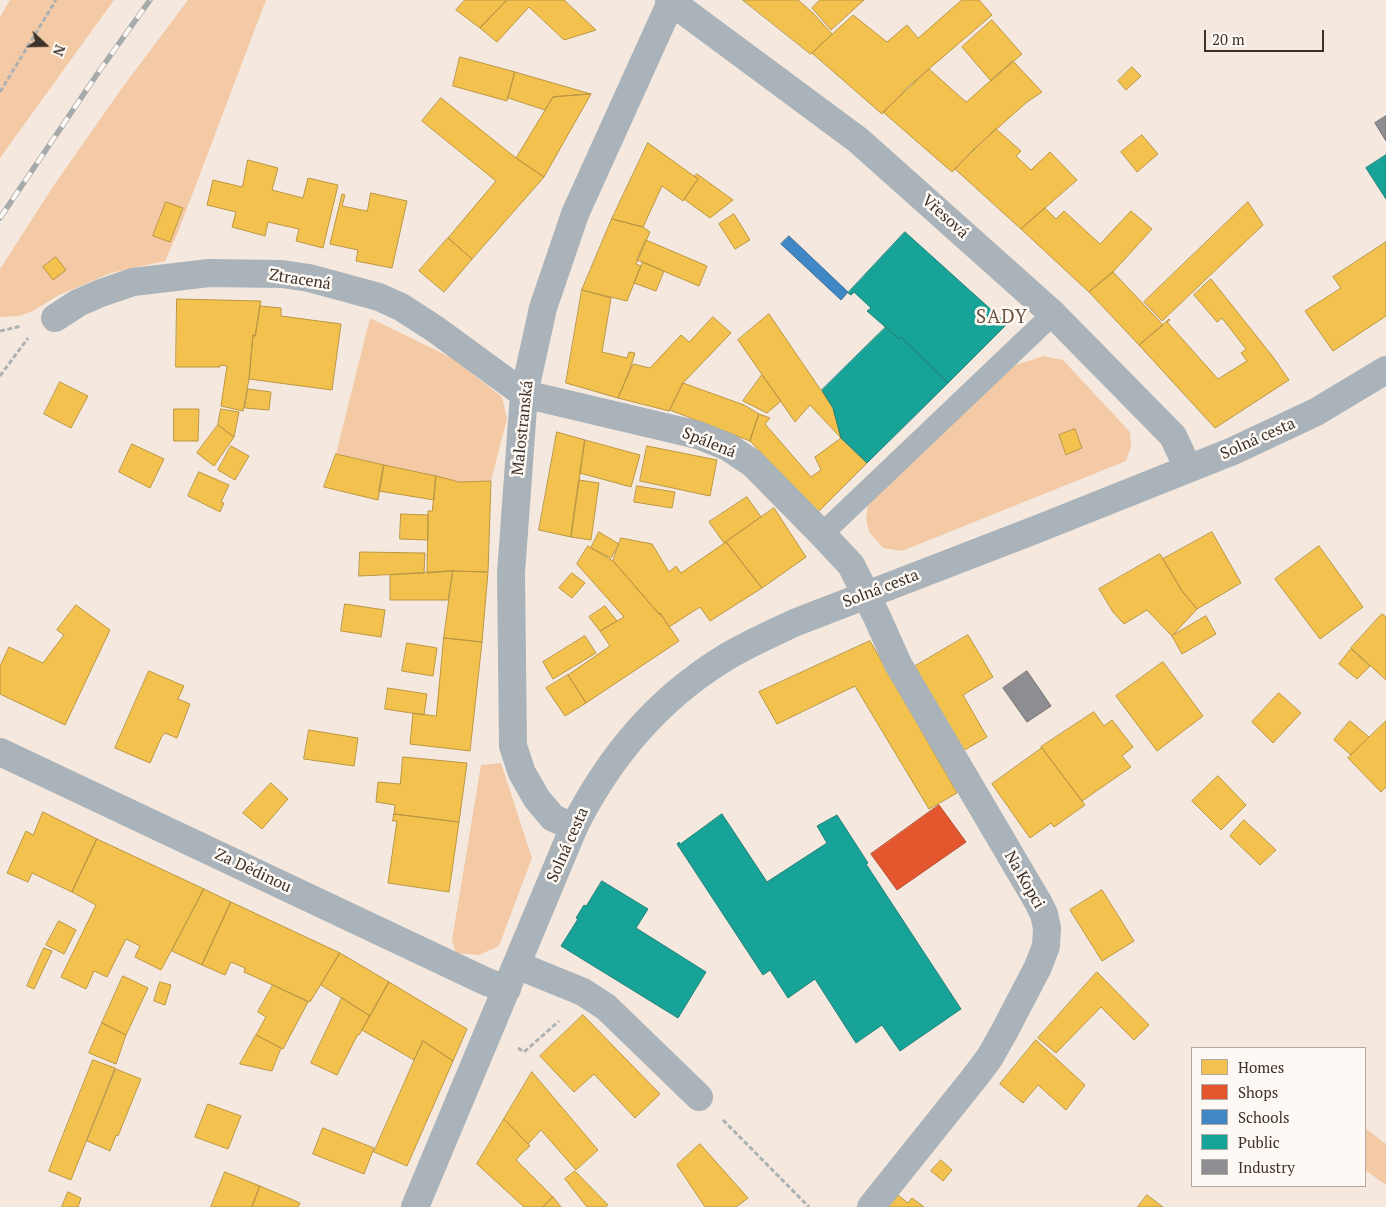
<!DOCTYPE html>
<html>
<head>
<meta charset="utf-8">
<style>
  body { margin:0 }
  #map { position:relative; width:1386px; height:1207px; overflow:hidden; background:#f5e9df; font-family:"PT Serif",serif }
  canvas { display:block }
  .legend { position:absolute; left:1191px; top:1047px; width:175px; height:140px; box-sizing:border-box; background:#fef9f4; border:1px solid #b0a9a3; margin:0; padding:6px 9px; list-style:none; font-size:15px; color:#3c3229 }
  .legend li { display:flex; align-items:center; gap:10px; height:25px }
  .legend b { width:25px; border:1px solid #b0a9a3 }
  .north { position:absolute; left:20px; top:20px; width:50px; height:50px; -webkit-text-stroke:4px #fef9f4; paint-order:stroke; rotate:111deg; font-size:14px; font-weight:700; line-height:20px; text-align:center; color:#3c3229 }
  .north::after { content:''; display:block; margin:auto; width:18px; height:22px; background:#3c3229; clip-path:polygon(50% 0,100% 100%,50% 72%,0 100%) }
  .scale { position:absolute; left:1204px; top:30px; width:120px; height:22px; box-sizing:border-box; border:2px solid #3c3229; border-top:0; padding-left:6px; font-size:15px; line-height:18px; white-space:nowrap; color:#3c3229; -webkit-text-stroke:4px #fef9f4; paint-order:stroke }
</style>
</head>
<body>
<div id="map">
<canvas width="1386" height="1207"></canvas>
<ul class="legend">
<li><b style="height:14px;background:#f2c14e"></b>Homes</li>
<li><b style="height:14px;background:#e4572e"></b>Shops</li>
<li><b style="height:14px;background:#3f88c5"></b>Schools</li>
<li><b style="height:14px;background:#17a398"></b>Public</li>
<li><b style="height:14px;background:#8d8d92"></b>Industry</li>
</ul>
<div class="north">N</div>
<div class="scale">20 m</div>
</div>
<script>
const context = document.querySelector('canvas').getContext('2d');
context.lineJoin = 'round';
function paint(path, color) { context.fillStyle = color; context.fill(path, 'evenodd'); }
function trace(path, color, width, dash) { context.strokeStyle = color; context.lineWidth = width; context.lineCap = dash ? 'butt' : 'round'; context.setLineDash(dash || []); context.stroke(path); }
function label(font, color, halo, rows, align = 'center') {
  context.font = font + ' "PT Serif",serif'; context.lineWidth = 5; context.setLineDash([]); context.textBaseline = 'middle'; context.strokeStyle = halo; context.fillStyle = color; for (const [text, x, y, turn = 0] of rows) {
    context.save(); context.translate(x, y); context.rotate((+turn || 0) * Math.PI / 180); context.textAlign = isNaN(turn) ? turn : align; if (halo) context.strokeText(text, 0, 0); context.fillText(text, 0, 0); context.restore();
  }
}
const green = new Path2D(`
  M 10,0 L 114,0 L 0,158 L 0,17 Z
  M 188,0 L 266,0 L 178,232 L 165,261 L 111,273 L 59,295 L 33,311 L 19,316 L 0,317 L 0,269 L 54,185 L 122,88 Z
  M 370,318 L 452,358 L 502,397 L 507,419 L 491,481 L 459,482 L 336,454 Z
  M 1044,356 L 1063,360 L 1130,432 L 1131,447 L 1126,461 L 902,551 L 883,548 L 869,532 L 866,519 L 868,504 L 1012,366 Z
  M 501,763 L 532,858 L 499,946 L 479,955 L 456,953 L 452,940 L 481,765 Z
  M 1365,1128 L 1386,1144 L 1386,1185 L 1365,1170 Z`);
const homes = new Path2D(`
  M 465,0 L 507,0 L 480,28 L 456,10 Z
  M 507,0 L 564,0 L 596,30 L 564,40 L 529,7 L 497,42 L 480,28 Z
  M 743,0 L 798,0 L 813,13 L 832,34 L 811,54 Z
  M 820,0 L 864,0 L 831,30 L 812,8 Z
  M 962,0 L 979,0 L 992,15 L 909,86 L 882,114 L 812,53 L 853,15 L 887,42 L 907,25 L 918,38 Z
  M 992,20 L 1022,54 L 991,81 L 962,47 Z
  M 460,57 L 515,72 L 507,101 L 453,86 Z
  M 1013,61 L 1042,92 L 1027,102 L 974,149 L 952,172 L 883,112 L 929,69 L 966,102 Z
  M 1132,67 L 1141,76 L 1126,90 L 1118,81 Z
  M 515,72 L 591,94 L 553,97 L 545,110 L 508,98 Z
  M 591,94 L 544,177 L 516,158 L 553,97 Z
  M 441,98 L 516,158 L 544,177 L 472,259 L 448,238 L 496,181 L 422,121 Z
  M 996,129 L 1021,151 L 1016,156 L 1031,170 L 1050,152 L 1077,180 L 1021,229 L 955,169 Z
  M 1142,135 L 1158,154 L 1137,172 L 1121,152 Z
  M 648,143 L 698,179 L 683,201 L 662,186 L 643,227 L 612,219 Z
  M 248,160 L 278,168 L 272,190 L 303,198 L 308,178 L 338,185 L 323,248 L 296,241 L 299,229 L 268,222 L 265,236 L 232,227 L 236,212 L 207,205 L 213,180 L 242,187 Z
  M 697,174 L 733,200 L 710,218 L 684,199 L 698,179 L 695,176 Z
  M 371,193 L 407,201 L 392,268 L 356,261 L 358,250 L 330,244 L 342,194 L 345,195 L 342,206 L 367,211 Z
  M 166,202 L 183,208 L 170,242 L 153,236 Z
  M 1248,202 L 1263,225 L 1162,321 L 1144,302 Z
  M 1045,208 L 1056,219 L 1064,211 L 1100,244 L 1131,211 L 1152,229 L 1113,272 L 1089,292 L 1021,229 Z
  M 734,214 L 750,240 L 735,249 L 719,224 Z
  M 612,219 L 643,227 L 650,232 L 636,264 L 641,266 L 627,301 L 582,290 Z
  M 448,238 L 472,259 L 444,292 L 419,271 Z
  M 646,240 L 707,266 L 699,286 L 637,260 Z
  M 1386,242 L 1386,316 L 1333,351 L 1305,311 L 1341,288 L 1333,277 Z
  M 56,257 L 66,270 L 53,280 L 43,267 Z
  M 643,262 L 664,271 L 656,291 L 634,283 Z
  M 1113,272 L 1163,325 L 1139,345 L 1089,292 Z
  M 1211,279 L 1273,357 L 1289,380 L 1215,428 L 1139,345 L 1169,319 L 1170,320 L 1167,322 L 1218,379 L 1247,361 L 1241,353 L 1246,349 L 1222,318 L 1217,322 L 1194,295 Z
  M 582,290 L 611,298 L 602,352 L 627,358 L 629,352 L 635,353 L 630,369 L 618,398 L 566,383 Z
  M 177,299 L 261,301 L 255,336 L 253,335 L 249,379 L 243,411 L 221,406 L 227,366 L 220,365 L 220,367 L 176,367 Z
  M 260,306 L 281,308 L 281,316 L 341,324 L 332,390 L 249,379 L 253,335 L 255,336 Z
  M 769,314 L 833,408 L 841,438 L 810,405 L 795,422 L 738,340 Z
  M 713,317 L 731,333 L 683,383 L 669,411 L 618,398 L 633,364 L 650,368 L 681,335 L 689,342 Z
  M 762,375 L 781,401 L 767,413 L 743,401 Z
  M 60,382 L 88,396 L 71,428 L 44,414 Z
  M 683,383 L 744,405 L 759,414 L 750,441 L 670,410 Z
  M 248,389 L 271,392 L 269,410 L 245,408 Z
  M 174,409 L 199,409 L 198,441 L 174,441 Z
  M 221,409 L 239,412 L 234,437 L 218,425 Z
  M 759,414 L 770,418 L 765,424 L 811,477 L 821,470 L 815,457 L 841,438 L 867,463 L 818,512 L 750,441 Z
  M 218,425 L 234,437 L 214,466 L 197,453 Z
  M 1075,429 L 1082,448 L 1066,455 L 1059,435 Z
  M 557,432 L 585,440 L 571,537 L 539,530 Z
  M 585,440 L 640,455 L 631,487 L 580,473 Z
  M 132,444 L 164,459 L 150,488 L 119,472 Z
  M 231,446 L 249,456 L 235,480 L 218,470 Z
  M 647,446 L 717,460 L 710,496 L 640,481 Z
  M 336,454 L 384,465 L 378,500 L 324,487 Z
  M 384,465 L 436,476 L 434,500 L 379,491 Z
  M 199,472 L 229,485 L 221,502 L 224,503 L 220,512 L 188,496 Z
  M 436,476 L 459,482 L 491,481 L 488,572 L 453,571 L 427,573 L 428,511 L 432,511 Z
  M 579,480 L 599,483 L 591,540 L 571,537 Z
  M 637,486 L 675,492 L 672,508 L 634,502 Z
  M 747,497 L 761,517 L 724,543 L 709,522 Z
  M 774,508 L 806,557 L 762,588 L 726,542 Z
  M 401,514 L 428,515 L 428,540 L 400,539 Z
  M 599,532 L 619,544 L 611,558 L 591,548 Z
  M 1212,532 L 1241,583 L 1197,609 L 1182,591 L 1163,559 Z
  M 621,538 L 652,544 L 669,572 L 676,566 L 681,573 L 726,542 L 762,588 L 710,621 L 700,607 L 669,627 L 660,613 L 660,615 L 613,561 Z
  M 588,546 L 613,561 L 660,615 L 660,613 L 679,641 L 586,703 L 568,675 L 610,646 L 600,631 L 624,617 L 577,564 Z
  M 1319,546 L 1363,607 L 1320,639 L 1275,579 Z
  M 360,552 L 425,553 L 424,573 L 359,576 Z
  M 1160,554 L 1182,591 L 1197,609 L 1172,636 L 1147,610 L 1124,624 L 1113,612 L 1099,589 Z
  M 453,571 L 448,600 L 390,600 L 390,575 Z
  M 453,571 L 488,572 L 482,642 L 444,638 Z
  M 572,573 L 585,583 L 572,598 L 559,588 Z
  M 345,604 L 385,610 L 381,637 L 341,631 Z
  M 76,605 L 110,630 L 65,725 L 0,694 L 0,666 L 9,647 L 43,663 L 64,635 L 57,630 Z
  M 605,606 L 617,621 L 600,631 L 589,617 Z
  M 1382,614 L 1386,617 L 1386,680 L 1351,648 Z
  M 1206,616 L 1216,634 L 1182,654 L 1172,636 Z
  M 968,635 L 993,677 L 963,695 L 987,737 L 961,752 L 912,668 Z
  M 585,636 L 596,653 L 553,679 L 543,662 Z
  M 444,638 L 482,642 L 470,751 L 410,744 L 413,713 L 436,716 Z
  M 870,641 L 957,793 L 929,809 L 855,686 L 777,724 L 759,692 Z
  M 407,643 L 437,648 L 433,676 L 402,671 Z
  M 1351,649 L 1370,666 L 1357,679 L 1339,664 Z
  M 1163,662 L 1203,716 L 1157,751 L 1116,696 Z
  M 149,671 L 184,686 L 178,699 L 190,704 L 177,738 L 165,733 L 162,736 L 150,763 L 115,748 Z
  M 568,675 L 586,703 L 565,716 L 546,688 Z
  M 388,688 L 427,694 L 424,715 L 385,709 Z
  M 1279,693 L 1301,713 L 1273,743 L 1252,722 Z
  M 1094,712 L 1104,726 L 1112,720 L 1133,747 L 1122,756 L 1131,767 L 1082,801 L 1041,747 Z
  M 1350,721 L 1369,737 L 1351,755 L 1334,740 Z
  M 1386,721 L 1386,787 L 1381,792 L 1348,758 Z
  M 309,730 L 358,738 L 354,766 L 304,759 Z
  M 1042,748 L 1085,805 L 1054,827 L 1051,823 L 1030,838 L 992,784 Z
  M 403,757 L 467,763 L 459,822 L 394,814 L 395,805 L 376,802 L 378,782 L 400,784 Z
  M 1218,776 L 1246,805 L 1221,830 L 1192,801 Z
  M 271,783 L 288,799 L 262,829 L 243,813 Z
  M 43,812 L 97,839 L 72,892 L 32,873 L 28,882 L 7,873 L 26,831 L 33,835 Z
  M 394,814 L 459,822 L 449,892 L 388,883 L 397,821 L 393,821 Z
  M 1244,820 L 1276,850 L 1260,865 L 1230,836 Z
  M 97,839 L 204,889 L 161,970 L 135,957 L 140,946 L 126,939 L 107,977 L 94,971 L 86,989 L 61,977 L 96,905 L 72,892 Z
  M 204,889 L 231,902 L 202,965 L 172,951 Z
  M 1102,890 L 1134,941 L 1102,961 L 1070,910 Z
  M 231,902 L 340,953 L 310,1002 L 244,972 L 245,968 L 231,962 L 225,975 L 202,965 Z
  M 59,921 L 76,930 L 64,954 L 46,945 Z
  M 44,948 L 52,951 L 34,989 L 27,986 Z
  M 340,953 L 389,982 L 370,1016 L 321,985 Z
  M 1097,972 L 1149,1025 L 1134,1040 L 1101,1007 L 1056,1053 L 1038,1038 Z
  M 123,976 L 148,988 L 126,1035 L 102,1023 Z
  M 160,982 L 171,985 L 165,1005 L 154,1001 Z
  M 389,982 L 467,1029 L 453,1061 L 423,1041 L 414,1060 L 362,1030 Z
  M 273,985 L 308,1002 L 283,1049 L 256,1035 L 266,1017 L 258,1012 Z
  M 342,998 L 370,1016 L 359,1035 L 358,1034 L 337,1075 L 311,1063 Z
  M 583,1015 L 660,1094 L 635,1118 L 594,1074 L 574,1092 L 540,1056 Z
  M 102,1023 L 126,1035 L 116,1064 L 89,1053 Z
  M 256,1035 L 281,1048 L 272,1071 L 240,1064 Z
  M 1036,1040 L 1085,1085 L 1066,1110 L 1038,1085 L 1023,1103 L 1000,1084 Z
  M 423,1041 L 453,1061 L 407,1166 L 374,1152 Z
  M 93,1060 L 115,1068 L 71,1180 L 49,1171 Z
  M 116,1069 L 141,1079 L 118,1136 L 116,1135 L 110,1151 L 87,1141 Z
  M 532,1072 L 598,1150 L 576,1170 L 541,1130 L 528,1144 L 504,1119 Z
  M 208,1104 L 241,1116 L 228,1149 L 195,1137 Z
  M 504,1119 L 530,1146 L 521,1154 L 516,1160 L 553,1197 L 543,1207 L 524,1207 L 477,1164 Z
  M 323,1128 L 374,1148 L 364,1174 L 313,1154 Z
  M 700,1144 L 748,1198 L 736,1207 L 705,1207 L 677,1165 Z
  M 941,1160 L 952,1170 L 943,1181 L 931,1171 Z
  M 575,1171 L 608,1205 L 605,1207 L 587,1207 L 565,1179 Z
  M 225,1172 L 260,1186 L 252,1207 L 211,1207 Z
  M 260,1186 L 300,1203 L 298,1207 L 252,1207 Z
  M 68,1192 L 81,1198 L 78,1207 L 62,1207 Z
  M 894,1192 L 908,1203 L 912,1198 L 924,1207 L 883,1207 Z
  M 1147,1195 L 1163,1207 L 1138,1207 Z
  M 553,1197 L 561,1207 L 543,1207 Z`);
const shops = new Path2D(`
  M 939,805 L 966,842 L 897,890 L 871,854 Z`);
const schools = new Path2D(`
  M 789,236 L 848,292 L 841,300 L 781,244 Z`);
const public = new Path2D(`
  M 1386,155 L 1386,199 L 1366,168 Z
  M 905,232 L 1007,324 L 948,383 L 901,337 L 899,339 L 867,311 L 871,308 L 854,292 L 851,295 L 848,293 Z
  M 886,327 L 899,339 L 901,337 L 948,383 L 867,463 L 841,438 L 833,408 L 822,390 Z
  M 722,814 L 767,882 L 827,843 L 817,826 L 837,815 L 868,863 L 866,864 L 961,1009 L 900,1051 L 882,1025 L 856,1043 L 815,979 L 788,998 L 770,970 L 763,975 L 677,844 L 679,842 L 680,844 Z
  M 602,881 L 648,909 L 636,928 L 706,972 L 678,1018 L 561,946 L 578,919 L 576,918 L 584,905 L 586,906 Z`);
const industry = new Path2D(`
  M 1386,116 L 1386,141 L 1375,123 Z
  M 1027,671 L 1051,706 L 1027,722 L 1003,688 Z`);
const path = new Path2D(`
  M 0,92 L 56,0
  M 0,331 L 22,326
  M 0,376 L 28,338
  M 518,1048 L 524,1052 L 559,1021
  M 723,1120 L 809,1207`);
const service = new Path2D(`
  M 822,534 L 1053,314`);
const minor = new Path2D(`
  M 669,0 L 858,140 L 1053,314 L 1173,436 L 1188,468
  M 55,318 L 78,303 L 101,293 L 133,282 L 209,273 L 282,274 L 309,278 L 379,297 L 401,307 L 435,329 L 524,394 L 698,435 L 728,447 L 752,463 L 822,534 L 851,565 L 877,617 L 898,664 L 1038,902 L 1044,914 L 1047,928 L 1046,946 L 1038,967 L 1004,1032 L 990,1057 L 975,1077 L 871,1207
  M 0,752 L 487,982 L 507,989
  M 574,827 L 553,818 L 537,799 L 522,773 L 513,746 L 511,573 L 524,394 L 543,308 L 575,214 L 671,2
  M 517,965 L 583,992 L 606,1007 L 699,1097`);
const tertiary = new Path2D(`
  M 415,1207 L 574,827 C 608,759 655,702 720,661 C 743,646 769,635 794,623 L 1035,530 L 1233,451 L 1316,412 L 1386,370`);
const rail = new Path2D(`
  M 0,218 L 100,70 L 150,0`);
const streetNames = [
  ["Vřesová",945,217,42],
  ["Ztracená",300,280,9],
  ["Malostranská",523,428,-84],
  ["Solná cesta",1258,439,-24],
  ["Spálená",709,443,22],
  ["Solná cesta",881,589,-21],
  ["Solná cesta",568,845,-66],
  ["Za Dědinou",253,871,25],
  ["Na Kopci",1024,880,60]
];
const quarterNames = [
  ["SADY",1002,318]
];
paint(green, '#f3caa5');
paint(homes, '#f2c14e');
trace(homes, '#bb9643', 1);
paint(shops, '#e4572e');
trace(shops, '#b24c2c', 1);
paint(schools, '#3f88c5');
trace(schools, '#3e6e96', 1);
paint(public, '#17a398');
trace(public, '#228177', 1);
paint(industry, '#8d8d92');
trace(industry, '#757272', 1);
trace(path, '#aeb1b2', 3, [5, 2.5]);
trace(service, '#a9b3b9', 22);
trace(minor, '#a9b3b9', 28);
trace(tertiary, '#a9b3b9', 28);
trace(rail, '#a7aaab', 5.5);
trace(rail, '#fef9f4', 4, [11]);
label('16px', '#3c3229', '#fef9f4', streetNames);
context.letterSpacing = '1px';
label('19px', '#68523f', '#fef9f4', quarterNames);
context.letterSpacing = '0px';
</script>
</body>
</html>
